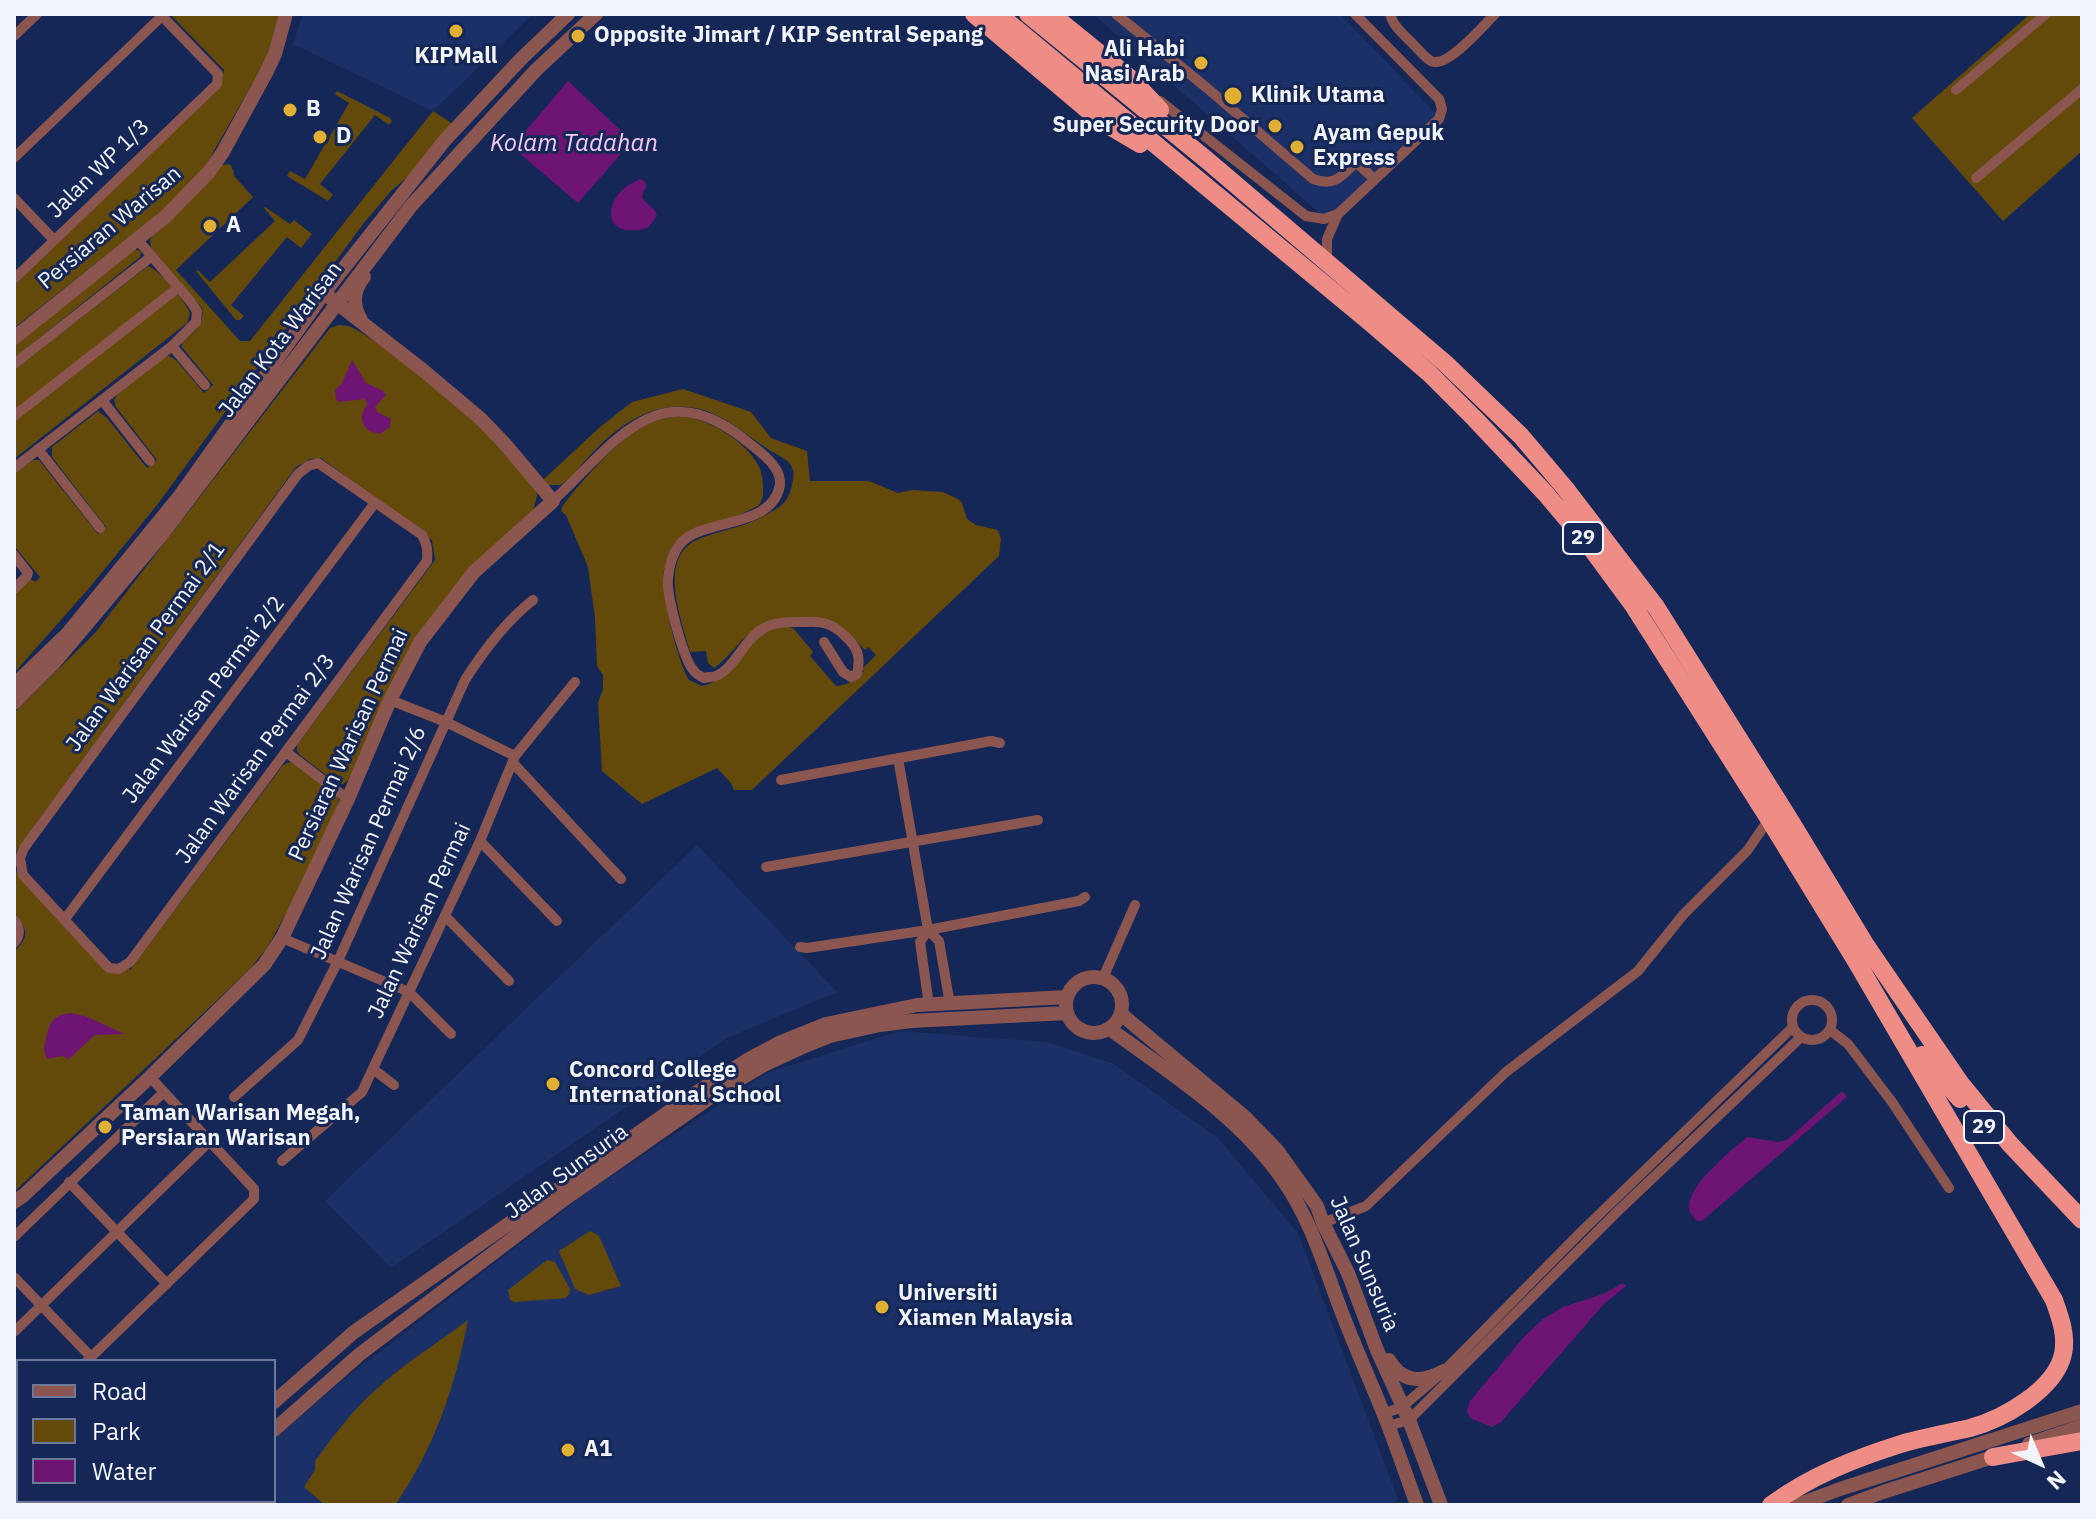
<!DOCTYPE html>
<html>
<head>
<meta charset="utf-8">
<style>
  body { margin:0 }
  #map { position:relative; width:2096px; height:1519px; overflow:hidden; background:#152756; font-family:"IBM Plex Sans",sans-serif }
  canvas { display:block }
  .frame { position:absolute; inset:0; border:16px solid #f2f4fb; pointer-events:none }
  .legend { position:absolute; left:16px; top:1359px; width:260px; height:144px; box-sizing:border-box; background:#152756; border:2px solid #6d7998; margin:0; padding:10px 14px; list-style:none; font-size:24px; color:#f2f4fb }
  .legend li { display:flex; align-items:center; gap:16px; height:40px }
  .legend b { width:40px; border:2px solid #6d7998 }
  .north { position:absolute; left:2000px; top:1423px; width:80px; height:80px; -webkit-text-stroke:6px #152756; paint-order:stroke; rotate:136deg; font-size:22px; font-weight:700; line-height:32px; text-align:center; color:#f2f4fb }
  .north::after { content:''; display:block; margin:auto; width:28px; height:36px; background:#f2f4fb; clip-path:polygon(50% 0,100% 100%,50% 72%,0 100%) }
</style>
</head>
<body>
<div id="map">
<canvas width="2096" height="1519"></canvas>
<div class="frame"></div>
<ul class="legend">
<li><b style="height:10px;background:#8b5550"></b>Road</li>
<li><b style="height:22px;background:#634a0a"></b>Park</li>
<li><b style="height:22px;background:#6e1574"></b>Water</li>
</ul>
<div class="north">N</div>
</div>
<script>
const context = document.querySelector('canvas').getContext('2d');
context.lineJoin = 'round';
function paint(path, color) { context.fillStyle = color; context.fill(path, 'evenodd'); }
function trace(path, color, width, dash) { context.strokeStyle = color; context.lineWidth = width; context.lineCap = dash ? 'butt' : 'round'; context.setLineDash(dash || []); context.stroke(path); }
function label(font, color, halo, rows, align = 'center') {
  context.font = font + ' "IBM Plex Sans",sans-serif'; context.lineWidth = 6; context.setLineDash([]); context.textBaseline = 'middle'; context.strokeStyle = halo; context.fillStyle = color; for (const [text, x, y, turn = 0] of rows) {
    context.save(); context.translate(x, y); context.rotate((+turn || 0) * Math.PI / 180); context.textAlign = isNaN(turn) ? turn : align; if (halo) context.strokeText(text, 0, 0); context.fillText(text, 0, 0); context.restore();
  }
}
const built = new Path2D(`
  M 303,14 L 533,14 L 433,111 L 293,44 Z
  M 1093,14 L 1340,14 L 1438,116 L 1334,213 L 1324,217 Z
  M 697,845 L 837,992 L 727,1038 L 391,1268 L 325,1201 Z
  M 900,1031 L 1047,1042 L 1114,1064 L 1218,1138 L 1298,1233 L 1398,1499 L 1394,1505 L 213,1505 L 218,1501 L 274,1501 L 274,1458 L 277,1452 L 274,1448 L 275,1438 L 342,1381 L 590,1190 L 769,1072 Z
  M 18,1500 L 18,1501 L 141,1501 L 137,1505 L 14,1505 Z`);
const green = new Path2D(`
  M 170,14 L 279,14 L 267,58 L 203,170 L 157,215 L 14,328 L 14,286 L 221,84 L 224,70 Z
  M 2030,14 L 2082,14 L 2082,151 L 2003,221 L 1912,118 Z
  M 337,91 L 390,118 L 392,121 L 389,125 L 375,115 L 320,184 L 333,195 L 328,201 L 287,176 L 290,171 L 305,179 L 349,103 L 335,94 Z
  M 433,111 L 453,124 L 411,174 L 392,190 L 363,224 L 157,505 L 90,587 L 14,673 L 14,594 L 31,579 L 35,582 L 40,577 L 14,546 L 14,473 L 33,460 L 39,460 L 98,534 L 106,527 L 52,457 L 52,447 L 98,411 L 107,418 L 147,468 L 157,460 L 116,407 L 114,400 L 117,395 L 164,357 L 169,356 L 177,361 L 204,393 L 213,385 L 182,347 L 182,343 C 193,332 205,325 202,308 L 151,248 L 150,240 L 152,234 L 221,165 L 230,164 L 233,170 L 234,176 L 253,197 L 176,270 L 240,341 L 250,341 Z
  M 265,207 L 290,224 L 294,220 L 312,234 L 301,248 L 287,237 L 231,305 L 244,316 L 240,320 L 236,320 L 196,271 L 198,270 L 210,282 L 275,221 L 264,208 Z
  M 134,248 L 141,252 L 140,257 L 14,358 L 14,346 Z
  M 148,266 C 163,273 183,299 190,313 L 187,323 L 14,459 L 14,370 Z
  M 338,325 L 349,326 L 362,333 L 406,362 L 462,405 L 535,485 L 537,496 L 533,511 L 470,567 L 420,632 L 350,779 L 343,784 L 338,784 L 300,755 L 297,751 L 297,745 L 435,560 L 432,540 L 321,458 L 310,459 L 296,467 L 24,840 L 17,850 L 14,866 L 14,713 L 95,633 L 330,328 Z
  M 683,389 L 751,412 L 771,438 L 807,451 L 810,481 L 869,481 L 898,493 L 912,490 L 943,492 L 958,499 L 962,503 L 967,519 L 976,525 L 998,530 L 1001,539 L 999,556 L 752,790 L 734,790 L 731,783 L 717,768 L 642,804 L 602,771 L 598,703 L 603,689 L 603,675 L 597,666 L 595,618 L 588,567 L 566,515 L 561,511 L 563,505 C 583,480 622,433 652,422 C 665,417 682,415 695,419 C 718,425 747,444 758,465 C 762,472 763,481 763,489 C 763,497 763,500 758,506 L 673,546 C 669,556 664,566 663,576 C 663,600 677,660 689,680 L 702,686 C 737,681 756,613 794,629 L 813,652 L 810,656 L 836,686 C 848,685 855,680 864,671 L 862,669 L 876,655 L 868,647 L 865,650 C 858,643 850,632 841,629 C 822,621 778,613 760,625 C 742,636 731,656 714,668 L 708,663 L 706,651 L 690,652 C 682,619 655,555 701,538 C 722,530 744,527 764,516 C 775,510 786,505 790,492 C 801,460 785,461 765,447 C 748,436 732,422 714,414 C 670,395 631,415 599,446 C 586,458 575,475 561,485 L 548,485 L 543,480 L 600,427 L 632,402 Z
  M 290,762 L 297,765 L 336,795 L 339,799 L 337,808 L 291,904 L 267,948 L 249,970 L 14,1192 L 14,951 C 31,937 27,927 14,913 L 14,867 L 20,877 L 108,973 L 131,969 L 283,765 Z
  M 590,1231 L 599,1236 L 621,1286 L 589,1295 L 575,1289 L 559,1251 Z
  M 547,1260 L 555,1262 L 570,1289 L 569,1294 L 566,1298 L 515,1302 L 510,1300 L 508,1290 Z
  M 468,1320 C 455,1387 434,1449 395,1505 L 325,1505 L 304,1487 L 315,1470 L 315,1461 C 335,1434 355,1407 381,1385 C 408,1361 439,1342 468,1320 Z`);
const water = new Path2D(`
  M 568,81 L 632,141 L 578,203 L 512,147 Z
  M 641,179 L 645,182 L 646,187 L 643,192 L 642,198 L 655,211 L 657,216 L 648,228 C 598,242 602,192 641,179 Z
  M 352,360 L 366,383 L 383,391 L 386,395 L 375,407 L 377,412 L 391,419 L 390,427 L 380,434 L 369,431 C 360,422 360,415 367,405 L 365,399 L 339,402 L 336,399 L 335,390 L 342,383 Z
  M 70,1013 L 85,1016 L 125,1034 L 95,1035 L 70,1058 L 67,1059 L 63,1056 L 47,1059 C 43,1051 44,1048 46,1039 C 49,1023 53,1015 70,1013 Z
  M 1842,1091 L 1847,1097 L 1702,1221 L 1697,1221 C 1693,1217 1688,1211 1689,1205 C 1693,1180 1729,1153 1747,1137 L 1778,1142 L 1787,1140 Z
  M 1623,1283 L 1626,1286 L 1604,1304 L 1501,1422 L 1492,1427 L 1470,1418 L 1467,1411 L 1470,1401 L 1524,1337 L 1543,1319 L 1563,1307 L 1603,1294 Z`);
const minor = new Path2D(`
  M 1116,14 L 1207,88 L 1313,179 C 1336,187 1341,176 1356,162 L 1374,179
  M 1390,14 C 1393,26 1404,35 1413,44 C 1418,49 1425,58 1431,61 C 1447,69 1484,25 1495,14
  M 14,36 L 37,14
  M 1956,90 L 2046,14
  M 1160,101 L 1306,216 L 1324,219 L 1338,214
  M 14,158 L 162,16
  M 1976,178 L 2082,89
  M 14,198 L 54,240
  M 1327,263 L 1327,239 L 1338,214 L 1439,119 L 1442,109 L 1439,99 L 1355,14
  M 14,279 L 217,84 L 218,74 L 160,14
  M 172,346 L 205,385
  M 14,364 L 152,256
  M 102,400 L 150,461
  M 14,416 L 179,287
  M 38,449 L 100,528
  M 318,463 L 422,535 C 427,544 428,550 427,561 L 130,962 L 119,969 L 109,968 L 23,875 L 20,858 L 24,848 L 298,474 L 308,466 Z
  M 14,468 L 172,346 L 196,322 L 197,311 L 191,302 L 137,239
  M 553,501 C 616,442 659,369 749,443 C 761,453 782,467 780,485 C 772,530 702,517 680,544 C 673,553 669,567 668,578 C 666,594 683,659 694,671 C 696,674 700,676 704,678 C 708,677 712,677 716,676 C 735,668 744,639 764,628 C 776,621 793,622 806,622 C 823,621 833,624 845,636 C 858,648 861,656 857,674 L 851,677 L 843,672 L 824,642
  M 14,555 L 28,573 L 27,576 L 14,589
  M 390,700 L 446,722 L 515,756
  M 286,752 L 348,799
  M 898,758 L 928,930 L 939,941 L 950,1004
  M 513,763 L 621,879
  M 781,780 L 991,741 L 1000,743
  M 480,841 L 557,921
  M 766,867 L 1038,820
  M 445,916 L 509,981
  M 65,919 L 374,504
  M 14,920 C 20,927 21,936 14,943
  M 928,930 L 920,942 L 929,1005
  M 282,938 L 409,992 L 451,1034
  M 800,947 L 807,948 L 928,930 L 1079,901 L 1085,897
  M 1103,978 L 1135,905
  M1792 1020a20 20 0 1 1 40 0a20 20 0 1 1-40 0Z
  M 1830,1030 L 1848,1044 L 1892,1102 L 1949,1188
  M 373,1069 L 394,1085
  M 234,1097 L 298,1040 L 338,961 L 465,680 C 484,650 505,622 533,600
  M 282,1161 L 362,1092 L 480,841 L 515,756 L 575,682
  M 69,1182 L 167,1284
  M 1323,1223 L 1366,1206 L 1506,1072 L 1638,971 L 1683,915 L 1747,851 L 1769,819
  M 14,1237 L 164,1092
  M 14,1277 L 91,1357
  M 14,1332 L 209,1142
  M 87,1361 L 254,1199 L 254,1189 L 150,1077
  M 1383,1414 L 1402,1407 L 1444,1371 L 1581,1232 L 1793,1027
  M 1388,1426 L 1409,1420 L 1621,1208 L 1801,1037
  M 14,1429 L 18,1425`);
const tertiary = new Path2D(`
  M 361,320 C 352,304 353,291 364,277
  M 14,338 L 166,216 L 209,172 L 223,152 L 266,73 L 275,54 L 286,14
  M 14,685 L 68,633 L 179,497 L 324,293 L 445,140 L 521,59 L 568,14
  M 14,703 L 54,663 L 160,537 L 411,206 L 536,70 L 596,14
  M1066 1005a28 28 0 1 1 56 0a28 28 0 1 1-56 0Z
  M 1121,1014 L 1246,1118 L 1277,1150 L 1317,1206 L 1323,1223 L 1348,1273 L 1377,1350 L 1409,1420 L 1441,1505
  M 1110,1029 C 1171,1074 1239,1116 1283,1180 C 1312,1221 1326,1272 1344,1318 C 1358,1354 1374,1389 1388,1425 C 1398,1451 1407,1478 1417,1505
  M 14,1202 L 24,1195 L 150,1077 L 264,965 L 282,938 L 348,799 L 390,700 L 420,642 L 474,572 L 553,501 L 504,443 L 481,419 L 424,371 L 324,293
  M 1389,1360 C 1402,1383 1422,1383 1444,1371
  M 274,1402 L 354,1332 L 697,1092 L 749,1059 L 781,1042 L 826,1024 L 917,1005 L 1067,997
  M 274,1430 L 360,1354 L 562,1201 L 715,1094 L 762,1066 L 805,1046 L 830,1036 L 880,1025 L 911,1021 L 1067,1013
  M 2029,1444 L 2082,1426
  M 164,1505 L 168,1501
  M 196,1505 L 200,1501
  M 1797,1505 L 1840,1489 L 2082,1411
  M 1848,1505 L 1883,1492 L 2002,1454`);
const trunk = new Path2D(`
  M 974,14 L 1101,121 L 1140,144
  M 998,14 L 1371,323 L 1430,374 L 1475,419 L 1545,493 L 1588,544 L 1633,605 L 1769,819 L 1856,961 L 2054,1300 C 2060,1317 2067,1335 2063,1354 C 2055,1390 2003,1419 1970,1428 C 1948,1433 1926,1437 1904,1443 C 1856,1458 1812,1475 1771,1505
  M 1028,14 L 1208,161 L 1445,363 L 1521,436 L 1565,488 L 1656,607 L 1788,817 L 1865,944 L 1961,1084 L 2010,1144 L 2082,1220
  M 1051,14 L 1131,79 L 1160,110
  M 1922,1055 L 1960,1099
  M 1993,1457 L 2082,1441`);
const markers = [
  [456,31,8,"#e1af34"],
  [578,36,8,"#e1af34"],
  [1201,63,8,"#e1af34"],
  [1233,96,10,"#e1af34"],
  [290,110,8,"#e1af34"],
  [1275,126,8,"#e1af34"],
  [320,137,8,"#e1af34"],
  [1297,147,8,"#e1af34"],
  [210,226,8,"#e1af34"],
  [553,1084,8,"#e1af34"],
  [105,1127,8,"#e1af34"],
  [882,1307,8,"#e1af34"],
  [568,1450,8,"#e1af34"]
];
const shields = [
  [1583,538,40],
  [1984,1127,40]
];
const shieldNames = [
  ["29",1583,538],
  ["29",1984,1127]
];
const poiNames = [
  ["Opposite Jimart / KIP Sentral Sepang",594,36],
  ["Ali Habi",1185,50,"right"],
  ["Nasi Arab",1185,75,"right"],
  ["KIPMall",456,57,"center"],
  ["Klinik Utama",1251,96],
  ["B",306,110],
  ["Super Security Door",1259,126,"right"],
  ["Ayam Gepuk",1313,134],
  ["Express",1313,159],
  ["D",336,137],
  ["A",226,226],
  ["Concord College",569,1071],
  ["International School",569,1096],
  ["Taman Warisan Megah,",121,1114],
  ["Persiaran Warisan",121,1139],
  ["Universiti",898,1294],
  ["Xiamen Malaysia",898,1319],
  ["A1",584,1450]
];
const streetNames = [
  ["Jalan WP 1/3",99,169,-44],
  ["Persiaran Warisan",110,228,-40],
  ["Jalan Kota Warisan",281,340,-53],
  ["Jalan Warisan Permai 2/1",146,647,-54],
  ["Jalan Warisan Permai 2/2",204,700,-53],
  ["Persiaran Warisan Permai",349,745,-65],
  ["Jalan Warisan Permai 2/3",256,759,-54],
  ["Jalan Warisan Permai 2/6",369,843,-66],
  ["Jalan Warisan Permai",420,921,-65],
  ["Jalan Sunsuria",567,1172,-36],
  ["Jalan Sunsuria",1364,1264,67]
];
const waterNames = [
  ["Kolam Tadahan",574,144]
];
paint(built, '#1b3066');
paint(green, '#634a0a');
paint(water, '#6e1574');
trace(minor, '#8b5550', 10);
trace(tertiary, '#8b5550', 14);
trace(trunk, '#ed8d86', 18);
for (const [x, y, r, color] of markers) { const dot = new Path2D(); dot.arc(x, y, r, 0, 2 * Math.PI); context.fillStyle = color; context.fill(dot); trace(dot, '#152756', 3); }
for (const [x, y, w] of shields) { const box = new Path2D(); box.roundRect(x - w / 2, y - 16, w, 32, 6); context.fillStyle = '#152756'; context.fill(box); trace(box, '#f2f4fb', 2); }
label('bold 20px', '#f2f4fb', null, shieldNames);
label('bold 22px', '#f2f4fb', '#152756', poiNames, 'left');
label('22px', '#f2f4fb', '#152756', streetNames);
label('italic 24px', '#f5c9f7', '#152756', waterNames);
</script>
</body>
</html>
